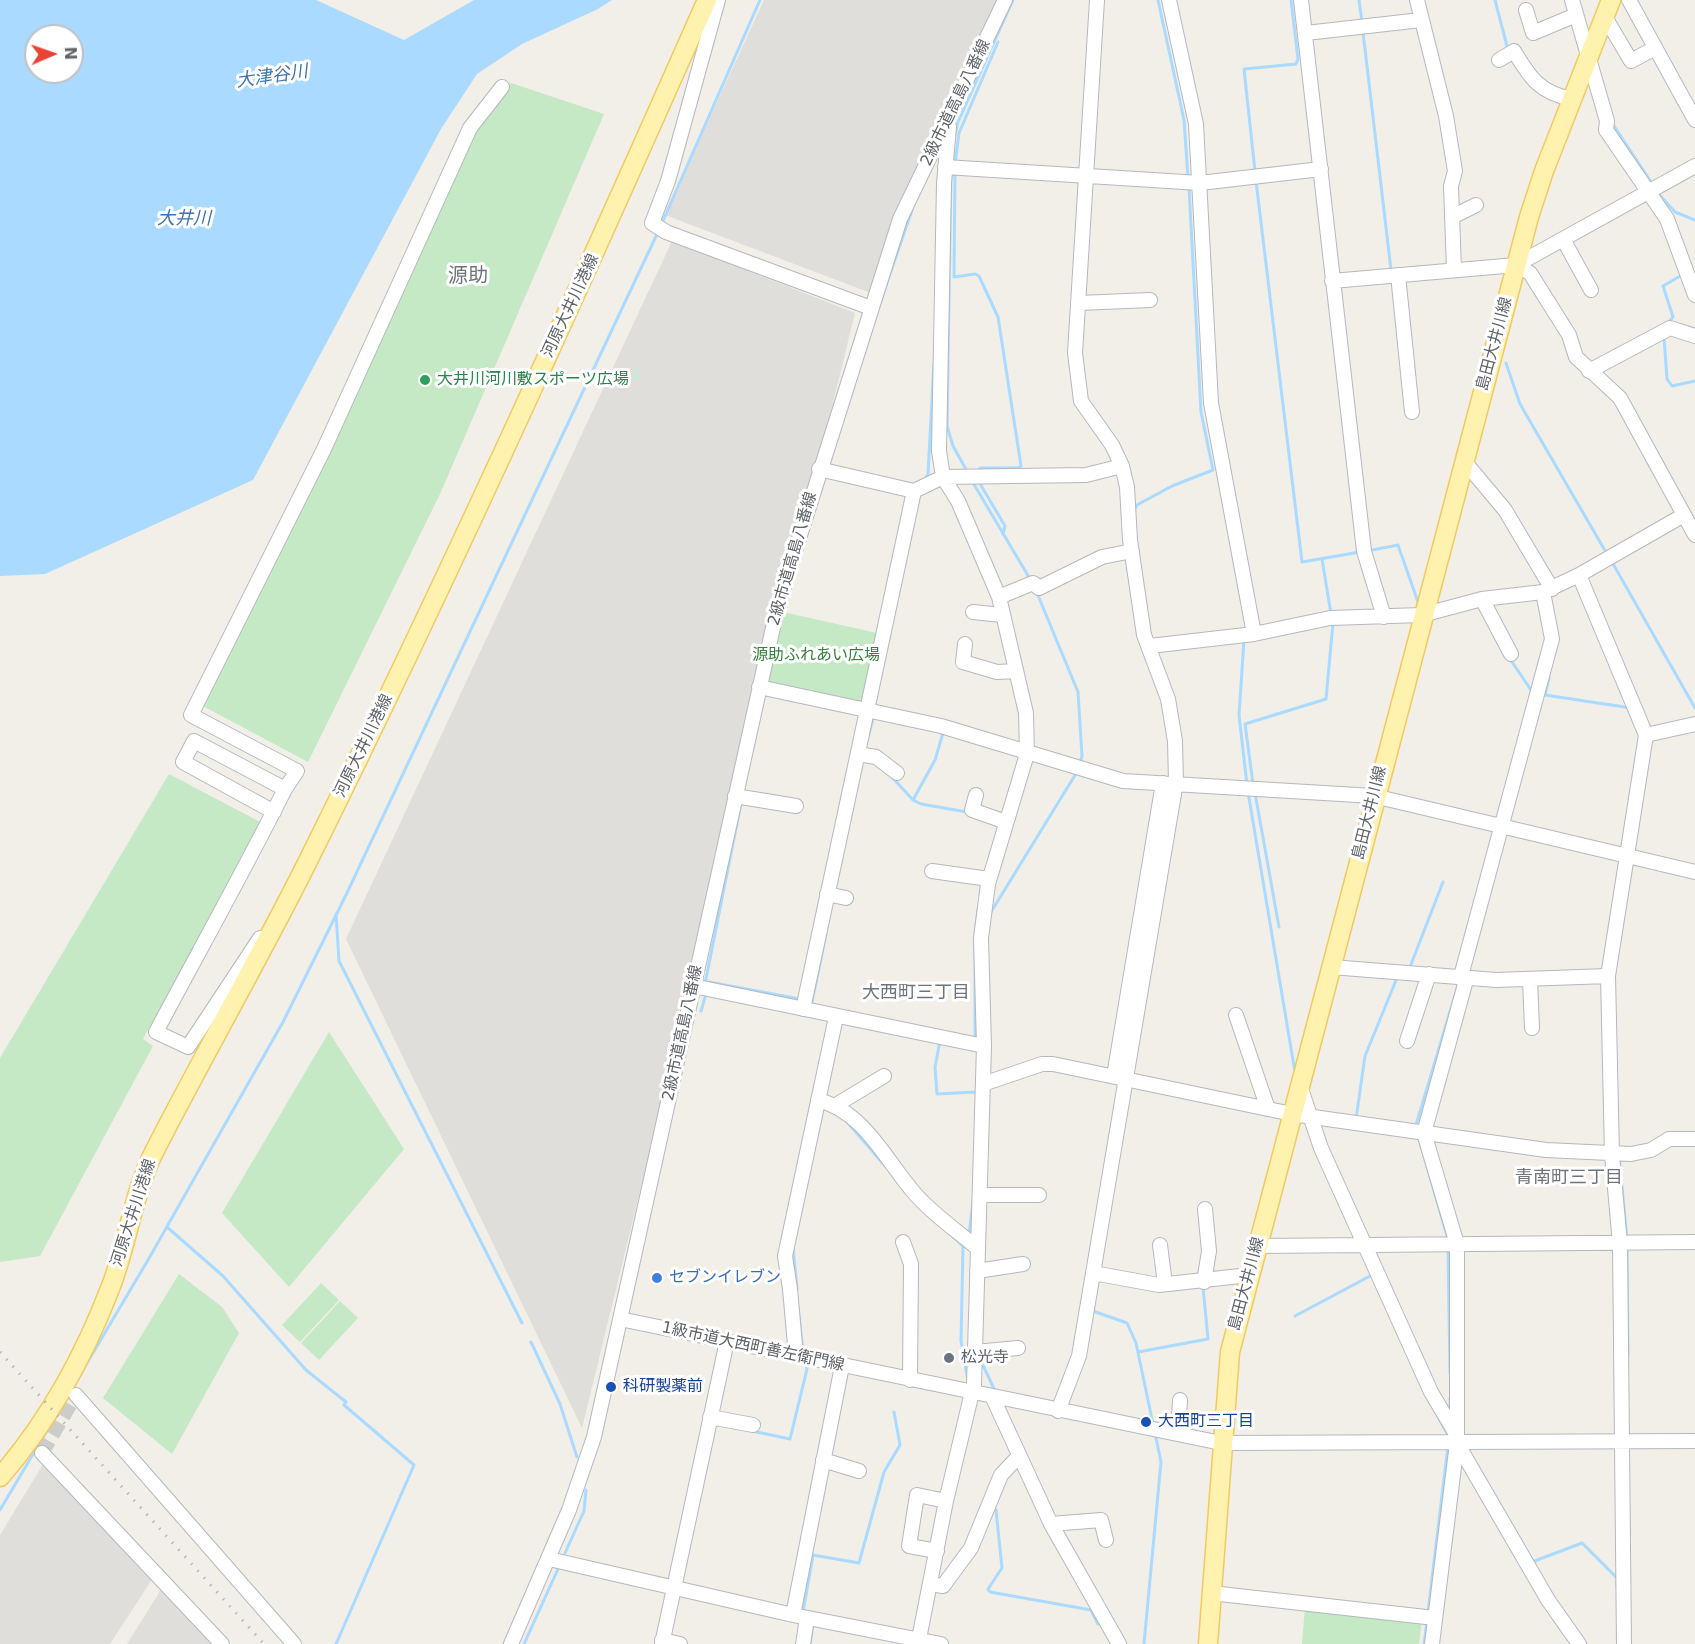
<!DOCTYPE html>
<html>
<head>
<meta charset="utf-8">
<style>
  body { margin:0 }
  #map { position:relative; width:1695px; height:1644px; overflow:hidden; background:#f1efe8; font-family:"DejaVu Sans",sans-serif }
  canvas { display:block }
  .north { position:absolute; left:24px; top:24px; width:60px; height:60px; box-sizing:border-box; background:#fff; border:2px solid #bfc1c3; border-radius:50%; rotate:88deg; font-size:16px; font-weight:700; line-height:24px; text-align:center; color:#5f6368 }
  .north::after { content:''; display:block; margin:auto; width:21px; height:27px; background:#ea4335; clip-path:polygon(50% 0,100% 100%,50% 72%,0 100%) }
</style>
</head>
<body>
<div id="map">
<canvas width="1695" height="1644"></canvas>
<div class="north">N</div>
</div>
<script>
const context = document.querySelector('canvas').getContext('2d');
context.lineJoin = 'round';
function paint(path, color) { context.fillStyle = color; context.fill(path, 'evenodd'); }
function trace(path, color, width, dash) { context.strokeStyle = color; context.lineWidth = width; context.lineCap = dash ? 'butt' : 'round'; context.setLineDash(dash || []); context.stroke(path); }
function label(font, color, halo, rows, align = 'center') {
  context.font = font + ' "DejaVu Sans","Noto Sans JP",sans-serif'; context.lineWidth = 6; context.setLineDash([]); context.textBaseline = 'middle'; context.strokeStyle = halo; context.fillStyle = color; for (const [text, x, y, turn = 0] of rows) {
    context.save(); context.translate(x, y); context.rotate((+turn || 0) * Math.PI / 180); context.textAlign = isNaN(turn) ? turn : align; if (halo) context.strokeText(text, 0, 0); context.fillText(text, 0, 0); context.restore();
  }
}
const industrial = new Path2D(`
  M 764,0 L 1000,0 L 876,295 L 665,215 Z
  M 672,241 L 855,313 L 582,1428 L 346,939 Z
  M 45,1461 L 153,1578 L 110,1644 L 0,1644 L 0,1535 Z
  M 162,1588 L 213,1644 L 127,1644 Z`);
const green = new Path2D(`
  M 511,83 L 604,114 L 440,494 L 308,762 L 201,705 L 485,100 Z
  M 783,612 L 877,633 L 864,702 L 768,684 Z
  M 169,774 L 262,823 L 143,1039 L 153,1046 L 40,1256 L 0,1262 L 0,1058 Z
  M 329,1032 L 404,1149 L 289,1287 L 222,1213 Z
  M 179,1274 L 222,1307 L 239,1333 L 172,1454 L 103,1398 Z
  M 321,1283 L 339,1300 L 300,1342 L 282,1325 Z
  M 340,1301 L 358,1318 L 319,1360 L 301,1343 Z
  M 1305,1607 L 1422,1620 L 1419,1644 L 1302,1644 Z`);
const water = new Path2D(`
  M 0,0 L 316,0 L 404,40 L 474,0 L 612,0 L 598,9 L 522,44 L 477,74 L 441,129 L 253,480 L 45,574 L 0,576 ZM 36,36 L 72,36 L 72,72 L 36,72 Z`);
const stream = new Path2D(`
  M 1158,0 L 1184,120 L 1188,178
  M 1359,0 L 1362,22
  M 1495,0 L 1508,50
  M 1363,32 L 1391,270
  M 1612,123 L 1653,185
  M 954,139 L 958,122 L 1013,0
  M 955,164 L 959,133 L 998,42
  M 955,171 L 954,277 L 975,274 L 979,276 L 998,317 L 1021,466 L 1018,468 L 980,468 L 979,473
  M 1255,171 L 1244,69 L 1296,64 L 1298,59 L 1291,0
  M 951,172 L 947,426 L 953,446 L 968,473
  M 1256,181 L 1302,562 L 1360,552
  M 1656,191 L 1675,212 L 1695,220
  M 662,223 L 760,0
  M 880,303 L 912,210
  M 1667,324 L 1673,317 L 1663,286 L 1682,275
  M 1664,337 L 1667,379 L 1672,386 L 1695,381
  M 1506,363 L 1520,404 L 1607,554
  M 925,480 L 928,474 L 934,362
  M 972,481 L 1030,579
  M 979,482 L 1005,526 L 1003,534
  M 1134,510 L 1137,505 L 1172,486 L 1213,470 L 1201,412 L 1189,188
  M 1367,551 L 1398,545 L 1418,602 L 1417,607
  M 1126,556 L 1130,582
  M 1322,559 L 1331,614
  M 1612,562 L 1695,708
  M 1037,593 L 1078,692 L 1082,756 L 1080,763
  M 1244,640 L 1239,715 L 1247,785
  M 1510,659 L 1533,693
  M 1549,678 L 1545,695 L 1631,708
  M 868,737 L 874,715
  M 891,776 L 913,800 L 935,760 L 943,733
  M 1253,784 L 1245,724 L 1326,699 L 1333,623
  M 1248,792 L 1295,1072
  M 1255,793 L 1279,927
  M 913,800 L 921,804 L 967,812
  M 991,912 L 1077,772
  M 336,914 L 339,961 L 522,1323
  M 975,933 L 978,910
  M 1410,967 L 1443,882
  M 705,984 L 741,803
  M 708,985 L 709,982 L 800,999
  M 809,1001 L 812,1002 L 826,934
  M 701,1011 L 706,994
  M 973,1039 L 975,1039 L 975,943
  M 940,1041 L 935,1067 L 937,1094 L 975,1092 L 977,1095
  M 1356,1119 L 1365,1056 L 1397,978
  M 847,1122 L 886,1167
  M 1416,1125 L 1458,985
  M 1419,1139 L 1448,1239
  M 1619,1156 L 1627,1240
  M 167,1227 L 223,1276 L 306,1370 L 346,1402 L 344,1405 L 414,1465 L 336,1644
  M 950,1234 L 963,1246
  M 969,1235 L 973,1201
  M 1627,1246 L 1628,1356
  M 963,1247 L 961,1341 L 968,1381 L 970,1381
  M 793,1248 L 797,1289
  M 1448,1248 L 1450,1374
  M 798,1307 L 803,1352
  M 1090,1310 L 1127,1323 L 1136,1343 L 1153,1424
  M 1295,1316 L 1372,1275
  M 531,1342 L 560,1404 L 577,1457
  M 1138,1352 L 1208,1339 L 1203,1287
  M 982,1356 L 982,1363 L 995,1391
  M 1430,1402 L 1450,1439
  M 1450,1413 L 1450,1398
  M 752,1431 L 790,1439 L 807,1369 L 805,1361
  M 0,1510 L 148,1260 L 283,1022 L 346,895 L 658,232
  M 996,1510 L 1002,1568 L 988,1589 L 990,1592 L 1091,1610 L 1098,1624
  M 565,1553 L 584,1511 L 586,1490
  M 1532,1562 L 1582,1543 L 1617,1578 L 1617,1588
  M 803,1612 L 813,1555 L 859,1563 L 884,1472 L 900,1445 L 894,1412
  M 1428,1612 L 1448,1446
  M 524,1644 L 558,1569
  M 810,1644 L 813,1624
  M 1144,1644 L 1161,1462 L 1155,1433
  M 1424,1644 L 1427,1622`);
const minorTunnel = new Path2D(`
  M 42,1453 L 76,1395`);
const minor = new Path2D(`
  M 718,0 L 668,181 L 652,223 L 666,232 L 871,308
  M 1169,0 L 1196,124 L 1211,403 L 1254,634
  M 1301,0 L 1364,551 L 1384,617
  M 1417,0 L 1446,116 L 1455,171 L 1451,186 L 1454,270
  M 1572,0 L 1607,121 L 1606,130 L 1667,219 L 1695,295
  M 1629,0 L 1695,120
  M 1526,10 L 1533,33 L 1576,15
  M 1605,17 L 1631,61 L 1655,48
  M 1306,33 L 1421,20
  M 1499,60 L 1514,51 C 1530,78 1540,93 1572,99
  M 945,167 L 1200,183 L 1321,169
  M 1452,217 L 1476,205
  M 1563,239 L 1591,290
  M 1516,265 L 1530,273 L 1569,335 L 1576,357 L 1620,398 L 1695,535
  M 1398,275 L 1412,412
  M 1332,281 L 1516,265 L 1695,166
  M 1079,303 L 1150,300
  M 1589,371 L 1670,328 L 1695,336
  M 1464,461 L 1505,510 L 1552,589
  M 819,469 L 914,491 L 943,477 L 1086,475 L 1122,466
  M 1579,575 L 1646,735 L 1608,976 L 1612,1155 L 1620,1244 L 1624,1644
  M 999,597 L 1033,583 L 1039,588 L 1102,557 L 1132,551
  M 1482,599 L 1511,654
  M 973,612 L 1002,615
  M 965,644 L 963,662 L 997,672 L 1016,671
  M 1150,646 L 1254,634 L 1330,618 L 1422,615 L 1482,599 L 1543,592 L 1579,575 L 1684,515
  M 759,687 L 941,726 L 1123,781 L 1374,796 L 1695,872
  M 1646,735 L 1695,724
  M 858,754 L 876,757 L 897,773
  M 285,789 L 297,771 L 191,715 L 324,449 L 470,128 L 502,87
  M 976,795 L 972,810 L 1006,822
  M 735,796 L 796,806
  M 932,871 L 989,879
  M 827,894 L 846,898
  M 260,938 L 188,1047 L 156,1032 C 199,951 244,871 285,789 L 194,741 L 183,762 L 274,812
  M 1331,967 L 1496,980 L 1608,976
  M 1530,979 L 1532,1028
  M 693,986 L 984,1046
  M 803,1009 L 914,491
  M 1236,1015 L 1268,1109
  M 1407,1041 L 1429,974
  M 1114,1076 L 1163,783
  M 983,1084 L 1042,1064 L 1053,1064 L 1292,1114 L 1546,1150 L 1631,1154 L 1651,1150 L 1669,1139 L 1695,1139
  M 1300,1086 L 1321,1148 L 1431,1392 L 1456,1434
  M 818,1100 C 865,1112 886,1161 916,1195 C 934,1215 956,1230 976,1247
  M 836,1105 L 884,1076
  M 980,1195 L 1039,1195
  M 903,1242 L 911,1264 L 910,1380
  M 1160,1245 L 1165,1284
  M 1257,1246 L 1695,1242
  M 977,1271 L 1023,1264
  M 1093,1273 L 1159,1285 L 1249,1275
  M 1204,1282 L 1209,1251 L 1205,1209
  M 620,1319 L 1221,1443 L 1695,1441
  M 975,1352 L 1018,1348
  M 796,1356 L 790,1289 L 785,1256 L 836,1017
  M 76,1395 L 294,1644
  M 992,1396 L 1051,1524 L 1119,1644
  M 1058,1411 L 1079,1356 L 1176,782 L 1175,741 L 1168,699 L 1144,635 L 1130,540 L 1127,487 L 1122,466 L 1112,445 L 1081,401 L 1075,353 L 1097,0
  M 710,1417 L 753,1425
  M 1178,1434 L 1180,1400
  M 1457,1443 L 1548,1600 L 1579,1644
  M 42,1453 L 222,1644
  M 823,1460 L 859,1471
  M 1051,1524 L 1101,1520 L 1106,1540
  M 937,1551 L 909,1546 L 917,1495 L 946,1501
  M 549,1559 L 793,1615 L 941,1644
  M 930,1584 L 943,1586 L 971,1548 L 1001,1475 L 1018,1457
  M 1211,1593 L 1435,1618
  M 793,1615 L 842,1366
  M 662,1640 L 680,1644
  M 511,1644 L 569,1510 L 594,1437 L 778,605 L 900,219 L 1005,0
  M 662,1644 L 727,1341
  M 803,1644 L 807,1618
  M 918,1644 L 946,1501 L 974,1384 L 984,1046 L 981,938 L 988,884 L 1027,754 L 1026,713 L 999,597 L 958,501 L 943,477 L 939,451 L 944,183 L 949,127
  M 1432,1644 L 1457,1443 L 1457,1244 L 1424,1133 L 1465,984 L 1461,976 L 1552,639 L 1543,592`);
const major = new Path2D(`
  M 0,1477 C 48,1422 85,1354 111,1286 C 128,1242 133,1194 154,1152 C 204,1054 259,959 308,861 C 449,577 579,289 707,0
  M 1208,1644 L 1230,1352 L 1529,217 L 1544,171 L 1611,0`);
const rail = new Path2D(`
  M 0,1352 L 264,1644`);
const markers = [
  [425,380,6,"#2e9e5b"],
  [657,1278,6,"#3f7fe0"],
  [949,1358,6,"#6b7280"],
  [611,1387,6,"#1a4fb4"],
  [1146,1422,6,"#1a4fb4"]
];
const streetNames = [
  ["2級市道高島八番線",956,103,-64],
  ["河原大井川港線",571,306,-65],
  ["島田大井川線",1495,344,-75],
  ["2級市道高島八番線",793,559,-74],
  ["河原大井川港線",364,746,-64],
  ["島田大井川線",1370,813,-76],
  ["2級市道高島八番線",683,1033,-78],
  ["河原大井川港線",134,1213,-72],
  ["島田大井川線",1247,1284,-75],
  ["1級市道大西町善左衛門線",753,1347,12]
];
const leisureNames = [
  ["大井川河川敷スポーツ広場",437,380]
];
const parkNames = [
  ["源助ふれあい広場",816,656]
];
const shopNames = [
  ["セブンイレブン",669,1278]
];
const worshipNames = [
  ["松光寺",961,1358]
];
const transitNames = [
  ["科研製薬前",623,1387],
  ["大西町三丁目",1158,1422]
];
const waterNames = [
  ["大津谷川",272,77,-8],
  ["大井川",184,219]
];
const neighbourhoodNames = [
  ["大西町三丁目",916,993],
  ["青南町三丁目",1569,1178]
];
const quarterNames = [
  ["源助",468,277]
];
paint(industrial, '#e0deda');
paint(green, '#c5e8c5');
paint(water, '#aadaff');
trace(stream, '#aadaff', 3);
trace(minorTunnel, '#ccccc8', 14, [14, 7]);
trace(minor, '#b5b8bc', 16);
trace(major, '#f2c960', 21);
trace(minor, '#fff', 14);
trace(major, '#fff2af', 18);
trace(rail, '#b6b7b8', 3, [1.5, 8]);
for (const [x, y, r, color] of markers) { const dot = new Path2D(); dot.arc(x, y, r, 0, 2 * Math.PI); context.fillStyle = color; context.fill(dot); trace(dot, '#fff', 2); }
label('16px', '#5f6368', '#fff', streetNames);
label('16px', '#27864d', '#fff', leisureNames, 'left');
label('16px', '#348238', '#fff', parkNames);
label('16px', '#366cbe', '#fff', shopNames, 'left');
label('16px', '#5b616d', '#fff', worshipNames, 'left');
label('16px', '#164399', '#fff', transitNames, 'left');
label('italic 18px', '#4174aa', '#fff', waterNames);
label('18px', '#70757a', '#fff', neighbourhoodNames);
label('20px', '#70757a', '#fff', quarterNames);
</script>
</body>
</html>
